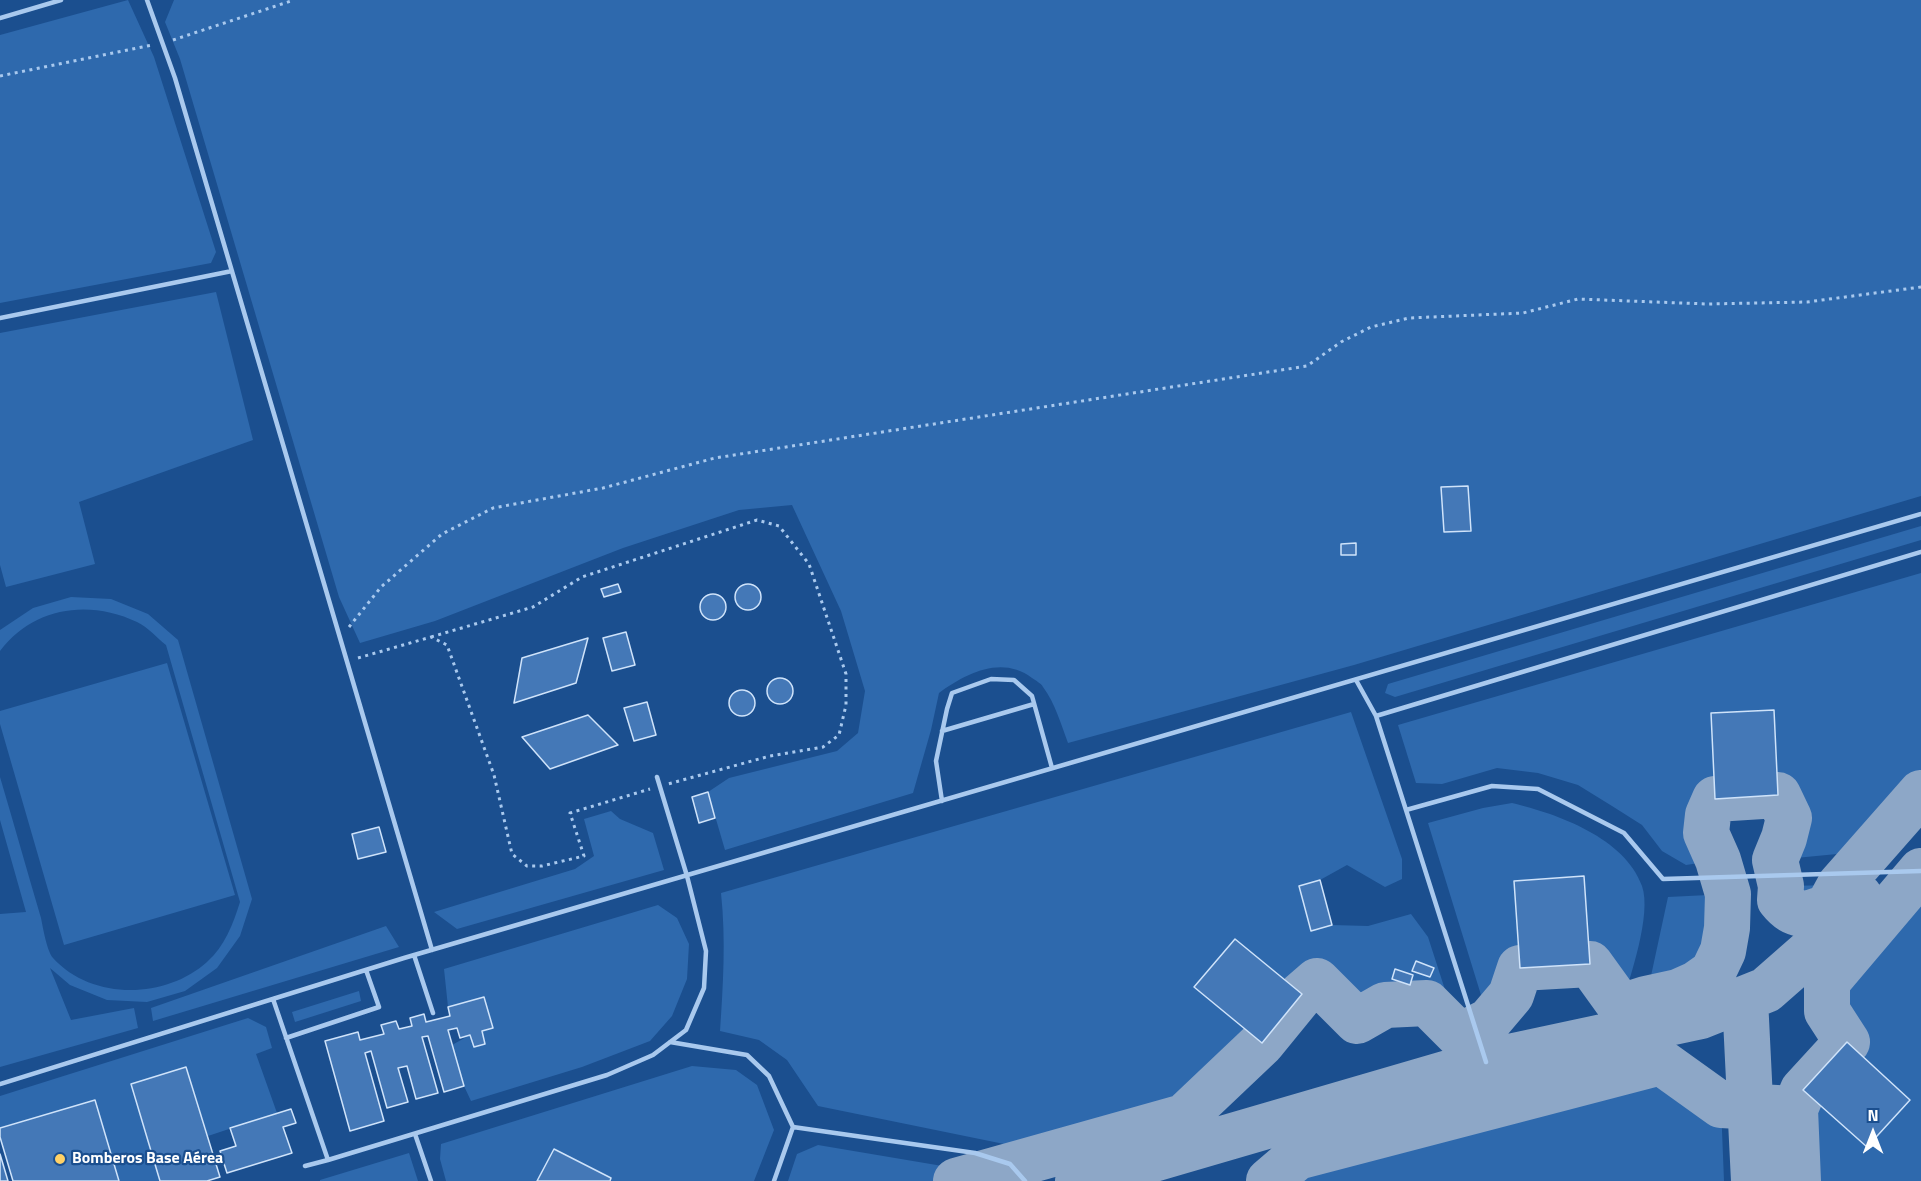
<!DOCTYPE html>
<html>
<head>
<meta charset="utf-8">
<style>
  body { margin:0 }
  #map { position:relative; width:1921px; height:1181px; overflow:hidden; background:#1b4f8f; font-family:"Titillium Web",sans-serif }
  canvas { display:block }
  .north { position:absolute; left:1843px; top:1103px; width:60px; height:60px; -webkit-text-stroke:4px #1b4f8f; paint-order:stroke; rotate:0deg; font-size:16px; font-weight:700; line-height:24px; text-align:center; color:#fff }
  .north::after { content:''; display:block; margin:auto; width:21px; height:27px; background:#fff; clip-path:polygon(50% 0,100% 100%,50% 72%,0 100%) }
</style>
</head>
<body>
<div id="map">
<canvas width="1921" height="1181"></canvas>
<div class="north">N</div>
</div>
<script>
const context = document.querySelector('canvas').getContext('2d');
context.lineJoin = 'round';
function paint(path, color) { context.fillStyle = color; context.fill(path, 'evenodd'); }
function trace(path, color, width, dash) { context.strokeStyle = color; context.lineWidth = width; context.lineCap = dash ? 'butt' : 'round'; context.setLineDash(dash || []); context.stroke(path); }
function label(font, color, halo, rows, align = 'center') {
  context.font = font + ' "Titillium Web",sans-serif'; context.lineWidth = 4.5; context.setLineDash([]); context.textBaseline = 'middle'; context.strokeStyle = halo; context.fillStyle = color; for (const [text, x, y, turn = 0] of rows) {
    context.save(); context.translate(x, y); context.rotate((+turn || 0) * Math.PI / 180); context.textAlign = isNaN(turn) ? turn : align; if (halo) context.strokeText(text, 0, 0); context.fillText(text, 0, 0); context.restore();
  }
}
const green = new Path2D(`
  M 128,0 L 154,57 L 216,252 L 211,263 L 0,303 L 0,35 Z
  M 174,0 L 1921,0 L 1921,496 L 1354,665 L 1068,743 C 1061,724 1055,703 1043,687 C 1041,683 1036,681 1032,678 C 1002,655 966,673 939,693 L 931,730 L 913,793 L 725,850 L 708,792 L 729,778 L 837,751 L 858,733 L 865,691 L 841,611 L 792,505 L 739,510 L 623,548 L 435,621 L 360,643 L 339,597 L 180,59 L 165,22 Z
  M 216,292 L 253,440 L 79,502 L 95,564 L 6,587 L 0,565 L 0,333 Z
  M 1921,526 L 1921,540 L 1395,697 L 1385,693 L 1388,684 Z
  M 1921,573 L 1921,793 L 1868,851 L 1775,860 L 1784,838 L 1789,819 L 1778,795 L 1774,710 C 1756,737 1706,801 1706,830 C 1706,839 1715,851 1718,860 L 1686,865 L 1662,851 L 1642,825 L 1612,806 L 1578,785 L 1538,773 L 1497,768 L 1442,784 L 1416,783 L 1398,725 Z
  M 71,597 L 111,599 L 148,614 L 178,640 L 252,899 L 240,936 L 217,968 L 185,991 L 147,1002 L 107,1000 L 70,985 L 50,968 L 71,1020 L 134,1008 L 138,1028 L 0,1067 L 0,914 L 26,912 L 0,820 L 0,777 C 14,824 27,871 41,918 C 43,928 47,951 53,958 C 92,1001 166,999 207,962 C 225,946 233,924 240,902 L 166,645 C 157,638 148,627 137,622 C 89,599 33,607 0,651 L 0,630 L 33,608 Z
  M 167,663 L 235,895 L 64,945 L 0,724 L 0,711 Z
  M 1351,712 L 1402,859 L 1402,879 L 1385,887 L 1347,865 L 1320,880 L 1299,886 L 1311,930 L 1332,925 L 1368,926 L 1411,914 L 1428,937 L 1460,1036 L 1427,1003 L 1385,1005 L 1357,1021 L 1317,981 L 1302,994 L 1235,939 L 1195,987 L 1262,1043 L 1184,1117 L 1053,1154 L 818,1106 L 787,1060 L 759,1040 L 720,1031 C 723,985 726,940 721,893 Z
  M 1512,803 C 1558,814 1625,838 1642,886 C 1652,914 1630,978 1621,1007 L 1590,964 L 1584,876 L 1515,881 L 1520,968 L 1511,995 L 1489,1021 L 1428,823 L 1483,808 Z
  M 611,811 L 620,819 L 653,833 L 664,870 L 457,929 L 434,912 L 575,869 L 594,856 L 584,819 Z
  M 1840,885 L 1828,907 C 1806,914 1796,920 1780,900 L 1781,886 Z
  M 1909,885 L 1921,885 L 1921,1181 L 1798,1181 L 1795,1109 L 1803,1090 L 1867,1147 L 1910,1100 L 1847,1042 L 1827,1011 L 1827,982 Z
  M 1728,894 C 1725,968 1721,983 1646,999 L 1668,897 Z
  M 658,905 L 677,918 L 689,944 L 687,979 L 672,1016 L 650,1041 L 582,1067 L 471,1101 L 464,1086 L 452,1045 L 470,1035 L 474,1047 L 485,1044 L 482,1031 L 493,1028 L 484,997 L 448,1007 L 444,969 Z
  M 386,926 L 399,947 L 153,1021 L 151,1008 Z
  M 359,991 L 361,1001 L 295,1022 L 292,1012 Z
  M 248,1018 L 266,1027 L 272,1048 L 256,1054 L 277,1113 L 208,1136 L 186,1067 L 131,1084 L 160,1181 L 119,1181 L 95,1100 L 0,1128 L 0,1096 Z
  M 1661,1062 L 1721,1105 L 1724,1181 L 1269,1181 L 1297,1157 Z
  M 692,1066 L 736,1070 L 757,1085 L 774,1130 L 754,1181 L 610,1181 L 611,1178 L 554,1149 L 537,1181 L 446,1181 L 440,1159 L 441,1144 Z
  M 818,1145 L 984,1173 L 956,1181 L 788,1181 L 797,1154 Z
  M 409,1153 L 418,1181 L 320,1181 L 320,1180 Z`);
const taxiway = new Path2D(`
  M 1745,999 L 1754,1181
  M 1773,1108 L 1795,1109 L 1803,1090 L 1847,1042 L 1827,1011 L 1827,982 L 1921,871
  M 956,1181 L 1184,1117 L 1262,1043 L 1302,994 L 1317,981 L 1357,1021 L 1385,1005 L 1427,1003 L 1460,1036 L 1489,1021 L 1511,995 L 1520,968 L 1590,964 L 1621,1007 L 1646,999 L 1678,992 L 1696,984 L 1713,972 L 1723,951 L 1727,928 L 1728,894 L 1718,860 L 1706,833 L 1708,815 L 1715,799 L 1778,795 L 1789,818 L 1784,838 L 1775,860 L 1781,886 L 1780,900 C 1796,920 1806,914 1828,907 L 1840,885 L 1921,793
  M 1078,1181 L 1486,1062 L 1701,1016 L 1766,990 L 1839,926 L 1860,897
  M 1269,1181 L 1297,1157 L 1661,1062 L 1721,1105 L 1795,1109 L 1798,1181`);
const building = new Path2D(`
  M 1468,486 L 1471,531 L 1444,532 L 1441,487 Z
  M 1356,543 L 1356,555 L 1341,555 L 1341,544 Z
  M 618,584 L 621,592 L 604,597 L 601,589 Z
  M735 597a13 13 0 1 1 26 0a13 13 0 1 1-26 0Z
  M700 607a13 13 0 1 1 26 0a13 13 0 1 1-26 0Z
  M 626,632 L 635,665 L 612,671 L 603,638 Z
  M 588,638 L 576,683 L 514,703 L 522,658 Z
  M767 691a13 13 0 1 1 26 0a13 13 0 1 1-26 0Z
  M729 703a13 13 0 1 1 26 0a13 13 0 1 1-26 0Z
  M 647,702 L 656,735 L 634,741 L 624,708 Z
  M 1774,710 L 1778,795 L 1715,799 L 1711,713 Z
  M 588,715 L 618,745 L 550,769 L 522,737 Z
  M 708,792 L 715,818 L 699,823 L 692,797 Z
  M 379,827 L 386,852 L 358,859 L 352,834 Z
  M 1584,876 L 1590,964 L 1520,968 L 1514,881 Z
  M 1320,880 L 1332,925 L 1311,931 L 1299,886 Z
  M 1235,939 L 1302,994 L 1262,1043 L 1194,987 Z
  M 1416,961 L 1434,968 L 1430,977 L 1412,971 Z
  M 1395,969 L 1413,975 L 1410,985 L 1392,979 Z
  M 484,997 L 493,1028 L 482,1031 L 485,1044 L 474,1047 L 470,1035 L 460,1038 L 457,1028 L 448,1030 L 464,1086 L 444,1092 L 428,1036 L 422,1037 L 438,1093 L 416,1099 L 407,1066 L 398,1068 L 408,1102 L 387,1108 L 371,1051 L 365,1053 L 384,1121 L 350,1131 L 325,1041 L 358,1032 L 360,1040 L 384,1034 L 381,1025 L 396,1021 L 399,1029 L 412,1026 L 410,1018 L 424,1014 L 426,1022 L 450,1016 L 448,1007 Z
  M 1847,1042 L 1910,1100 L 1867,1147 L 1803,1090 Z
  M 186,1067 L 220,1177 L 207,1181 L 160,1181 L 131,1084 Z
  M 95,1100 L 119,1181 L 13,1181 L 0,1137 L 0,1128 Z
  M 291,1109 L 296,1123 L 283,1127 L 292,1153 L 227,1173 L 220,1151 L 236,1146 L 230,1128 Z
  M 554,1149 L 611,1178 L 610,1181 L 537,1181 Z
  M 0,1154 L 8,1181 L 0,1181 Z`);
const path = new Path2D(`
  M 173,40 L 294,0
  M 0,76 L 152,45
  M 349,627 L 381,587 L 442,534 L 493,508 L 603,488 L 715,458 L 1307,366 L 1341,342 L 1371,327 L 1409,318 L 1523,313 L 1578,299 L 1707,304 L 1807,302 L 1921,287
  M 431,637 L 533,607 L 582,577 L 757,520 L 779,526 L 809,564 L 846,674 L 846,705 L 839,735 L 823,747 L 770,756 L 668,784
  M 358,658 L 431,637 L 447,645 L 494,775 L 512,854 L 527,866 L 542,866 L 584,856 L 570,813 L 650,789`);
const lane = new Path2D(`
  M 147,0 L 175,78 L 432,950
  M 0,18 L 61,0
  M 0,318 L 232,271
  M 1356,680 L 1376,716 L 1921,552
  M 1376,716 L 1406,810
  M 942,731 L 1034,704
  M 942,801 L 936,761 L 947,709 L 952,693 L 991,679 L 1014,680 L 1032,696 L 1052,768
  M 414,955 L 433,1013
  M 273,999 L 328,1160 L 607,1075 L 653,1055 L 686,1030 L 704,988 L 706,951 L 687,876 L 657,777
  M 286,1038 L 379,1007 L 366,970
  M 670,1042 L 747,1055 L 769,1076 L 793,1127 L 774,1181
  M 1486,1062 L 1406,810 L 1492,786 L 1538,789 L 1624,833 L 1663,879 L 1921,871
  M 0,1084 L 404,958 L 1921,514
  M 793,1127 L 975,1153 L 1010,1164 L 1025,1181
  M 415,1134 L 431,1181
  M 305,1166 L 328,1160`);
const markers = [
  [60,1159,6,"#ffd166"]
];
const poiNames = [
  ["Bomberos Base Aérea",72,1159]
];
paint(green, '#2e69ad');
trace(taxiway, '#8da7c7', 46);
paint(building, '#4478b7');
trace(building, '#cfe3fa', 1.5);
trace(path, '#a9c9ee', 3, [3, 4.5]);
trace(lane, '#a9c9ee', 4.5);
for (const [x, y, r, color] of markers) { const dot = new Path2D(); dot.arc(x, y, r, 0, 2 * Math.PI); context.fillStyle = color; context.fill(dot); trace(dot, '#1b4f8f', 2); }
label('bold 16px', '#fff', '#1b4f8f', poiNames, 'left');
</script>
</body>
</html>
